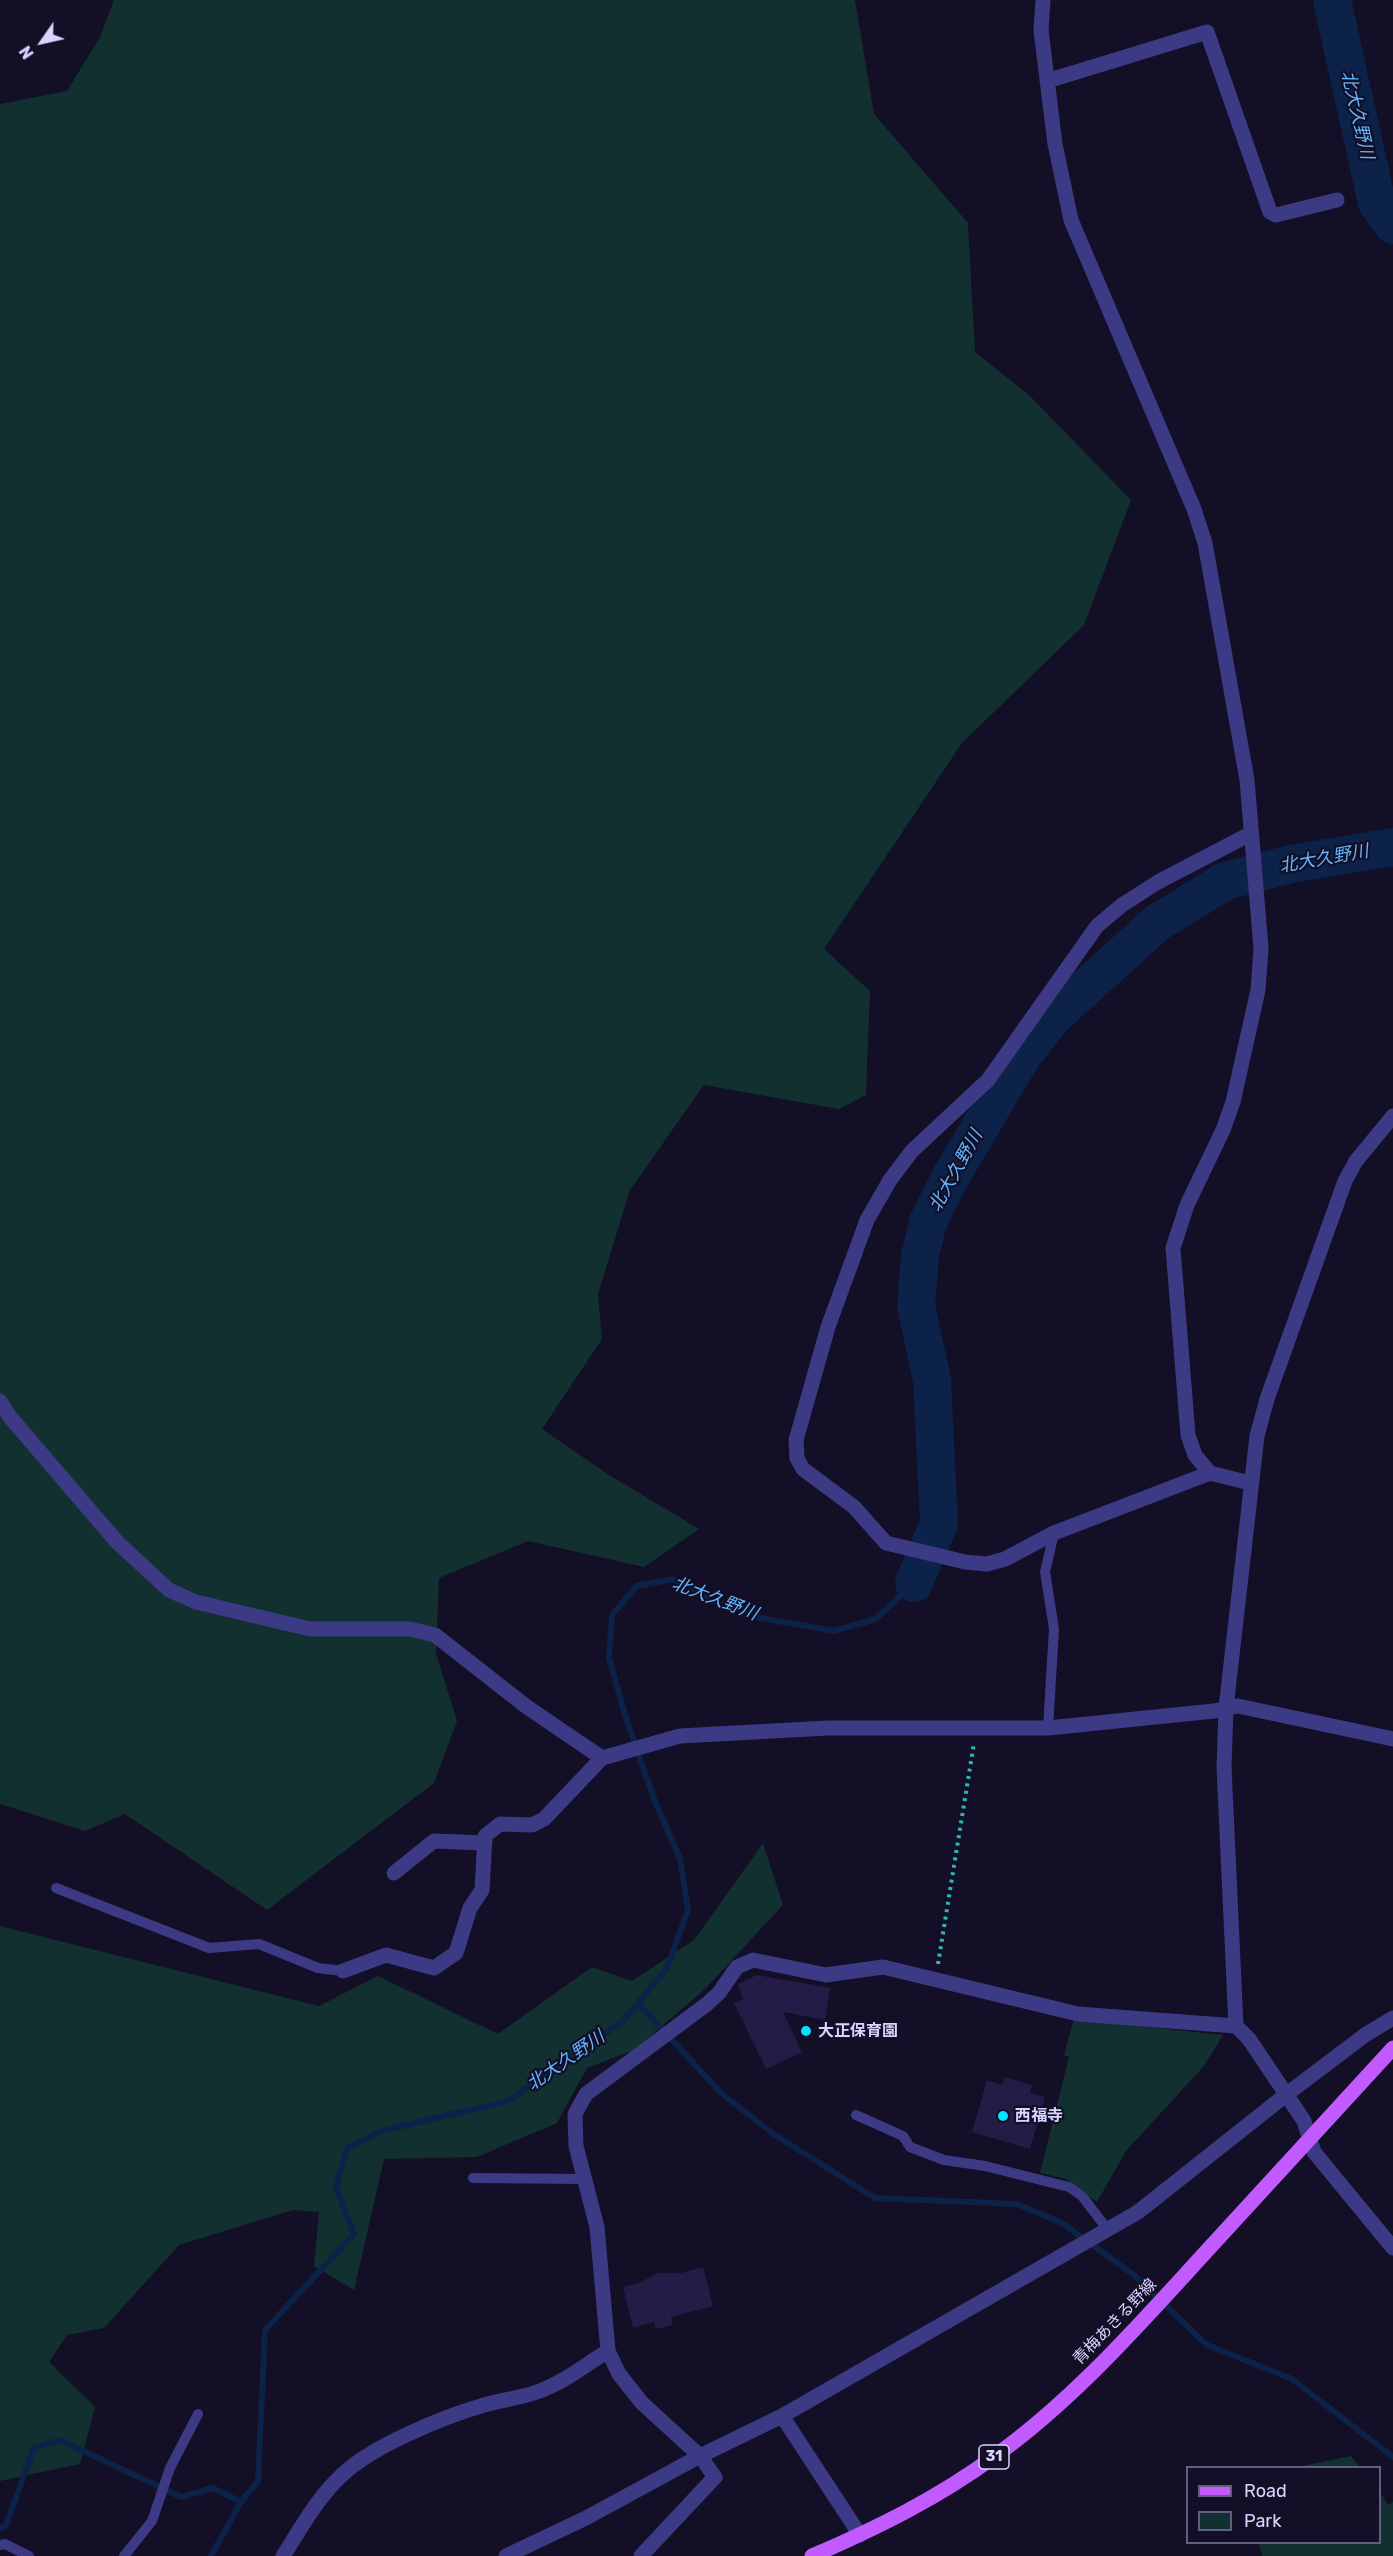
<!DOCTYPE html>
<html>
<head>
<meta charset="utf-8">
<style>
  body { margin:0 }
  #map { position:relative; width:1393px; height:2556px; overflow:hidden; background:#130f26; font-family:Rubik,sans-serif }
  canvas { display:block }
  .legend { position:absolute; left:1186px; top:2466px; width:195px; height:78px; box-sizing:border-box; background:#130f26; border:2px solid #625e7d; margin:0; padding:8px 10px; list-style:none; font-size:18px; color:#d9d4ff }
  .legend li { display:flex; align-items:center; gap:12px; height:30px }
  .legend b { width:30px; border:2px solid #625e7d }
  .north { position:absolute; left:12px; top:12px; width:60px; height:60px; -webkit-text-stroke:4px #130f26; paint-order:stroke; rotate:236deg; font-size:16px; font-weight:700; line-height:24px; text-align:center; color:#d9d4ff }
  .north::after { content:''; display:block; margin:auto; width:21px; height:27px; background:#d9d4ff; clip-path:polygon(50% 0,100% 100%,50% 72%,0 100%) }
</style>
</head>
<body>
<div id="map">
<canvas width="1393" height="2556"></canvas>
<ul class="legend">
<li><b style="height:8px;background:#c25bff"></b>Road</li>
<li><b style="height:16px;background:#12302f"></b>Park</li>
</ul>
<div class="north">N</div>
</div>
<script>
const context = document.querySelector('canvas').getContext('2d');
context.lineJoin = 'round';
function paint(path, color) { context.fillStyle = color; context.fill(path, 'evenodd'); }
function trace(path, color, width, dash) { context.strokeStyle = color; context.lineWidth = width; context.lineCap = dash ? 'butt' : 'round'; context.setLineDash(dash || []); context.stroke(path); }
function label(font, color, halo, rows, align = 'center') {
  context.font = font + ' Rubik,"Noto Sans JP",sans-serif'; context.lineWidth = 4.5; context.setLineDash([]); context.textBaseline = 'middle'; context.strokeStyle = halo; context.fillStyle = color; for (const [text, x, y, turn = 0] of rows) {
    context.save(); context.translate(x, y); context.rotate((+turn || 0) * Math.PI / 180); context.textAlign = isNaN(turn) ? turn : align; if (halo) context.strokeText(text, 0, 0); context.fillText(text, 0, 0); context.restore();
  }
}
const green = new Path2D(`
  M 114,0 L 855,0 L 874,114 L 968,223 L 975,352 L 1029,395 L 1131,500 L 1084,625 L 962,743 L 824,949 L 870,991 L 866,1095 L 839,1109 L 704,1085 L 630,1190 L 598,1294 L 602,1339 L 542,1429 L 606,1473 L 699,1529 L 644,1567 L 528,1541 L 439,1578 L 436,1653 L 457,1721 L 434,1783 L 267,1910 L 125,1814 L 85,1831 L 0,1804 L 0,104 L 67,91 L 100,37 Z
  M 763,1843 L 783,1905 L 704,1990 L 634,2050 L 587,2068 L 557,2123 L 477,2157 L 384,2159 L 354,2290 L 314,2266 L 319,2212 L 293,2210 L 179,2245 L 104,2328 L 67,2335 L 49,2362 L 95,2407 L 80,2464 L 0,2481 L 0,1926 L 319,2006 L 378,1976 L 498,2034 L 592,1967 L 632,1981 L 694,1940 Z
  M 1074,2019 L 1223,2035 L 1204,2066 L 1126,2151 L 1097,2202 L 1066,2179 L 1040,2173 L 1069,2057 L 1064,2055 Z
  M 1351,2456 L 1360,2467 L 1297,2467 Z
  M 1380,2492 L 1388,2505 L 1393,2502 L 1393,2556 L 1262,2556 L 1259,2543 L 1380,2542 Z`);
const stream = new Path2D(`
  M 638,2003 L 721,2093 L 775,2135 L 875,2198 L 1017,2204 L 1062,2223 L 1134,2275 L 1207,2345 L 1292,2379 L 1393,2457
  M 0,2528 L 6,2525 L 34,2448 L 60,2440 L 181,2497 L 213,2488 L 241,2502
  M 211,2556 L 241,2502 L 258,2481 L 265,2330 L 354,2234 L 336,2188 L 347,2148 L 381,2131 L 508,2101 L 624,2020 L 667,1968 L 688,1910 L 680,1859 L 654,1799 L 625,1715 L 609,1658 L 612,1615 L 637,1586 L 673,1579 L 706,1598 L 760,1618 L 834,1631 L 876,1619 L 914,1583`);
const river = new Path2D(`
  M 1332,0 L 1377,203 L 1393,225
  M 914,1583 L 939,1523 L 932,1380 L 916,1306 L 920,1256 L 928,1222 L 951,1176 L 1021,1058 L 1051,1019 L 1157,923 L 1225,881 L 1291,864 L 1393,847`);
const building = new Path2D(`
  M 757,1975 L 830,1988 L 825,2020 L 783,2012 L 802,2052 L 766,2069 L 734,2003 L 743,1999 L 738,1984 Z
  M 1005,2077 L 1032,2085 L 1030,2093 L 1045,2097 L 1030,2149 L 972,2132 L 987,2080 L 1002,2085 Z
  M 703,2267 L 713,2306 L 671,2317 L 673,2325 L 656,2329 L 654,2322 L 633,2328 L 623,2287 L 639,2283 L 657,2273 L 681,2273 Z`);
const path = new Path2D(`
  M 938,1964 L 974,1743`);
const service = new Path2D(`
  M 1048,1728 L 1054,1629 L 1045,1572 L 1054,1533
  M 56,1888 L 209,1948 L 259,1944 L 318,1968 L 343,1971
  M 856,2115 L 903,2136 L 910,2147 L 944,2160 L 985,2166 L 1069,2187 L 1082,2196 L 1108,2230
  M 473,2178 L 585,2179
  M 0,2545 L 5,2544 L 29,2556
  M 124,2556 L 152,2521 L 170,2468 L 198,2414`);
const minor = new Path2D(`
  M 1043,0 L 1041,30 L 1055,144 L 1071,220 L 1194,509 L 1205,543 L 1247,780 L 1261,948 L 1258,990 L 1233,1102 L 1223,1130 L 1187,1205 L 1173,1248 L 1188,1435 L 1195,1455 L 1210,1473
  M 1047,81 L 1207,32 L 1270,212 L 1276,215 L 1337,200
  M 1393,1116 L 1356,1161 L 1345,1181 L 1267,1399 L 1257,1436 L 1226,1708 L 1224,1767 L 1236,2026 L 1249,2039 L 1304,2121 L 1314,2152 L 1393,2248
  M 0,1401 L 10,1417 L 117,1542 L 169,1590 L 196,1602 L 310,1629 L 410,1629 L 435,1635 L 527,1707 L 602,1758
  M 1250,1483 L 1210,1473 L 1054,1533 L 1005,1559 L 987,1564 L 965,1562 L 886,1543 L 854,1507 L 803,1469 L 797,1458 L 796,1440 L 828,1327 L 867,1220 L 890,1180 L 912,1151 L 988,1080 L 1097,926 L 1122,905 L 1158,882 L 1250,834
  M 394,1873 L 434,1841 L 485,1843
  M 343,1971 L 386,1955 L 434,1968 L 456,1953 L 470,1908 L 482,1890 L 485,1836 L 500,1824 L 532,1825 L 544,1819 L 602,1758 L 680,1736 L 828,1728 L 1048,1728 L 1214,1711 L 1238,1706 L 1393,1739
  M 782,2416 L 860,2535
  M 283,2556 C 301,2528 317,2498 342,2475 C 372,2446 443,2417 484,2405 C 501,2400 520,2398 537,2392 C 563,2383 585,2365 608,2351
  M 506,2556 L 586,2518 L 700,2456 L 782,2416 L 1138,2212 L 1287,2094 L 1365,2035 L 1393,2018
  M 641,2556 L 715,2477 L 700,2456 L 642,2403 L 619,2374 L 608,2351 L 597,2227 L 576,2146 L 575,2114 L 586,2094 L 707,2004 L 719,1993 L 737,1967 L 753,1960 L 826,1975 L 883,1967 L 1078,2014 L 1236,2026`);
const primary = new Path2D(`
  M 812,2556 C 877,2528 938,2498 995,2456 C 1073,2400 1138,2326 1203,2255 C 1266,2186 1330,2117 1393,2048`);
const markers = [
  [806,2031,6,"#00e5ff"],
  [1003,2116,6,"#00e5ff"]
];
const shields = [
  [994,2457,30]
];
const shieldNames = [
  ["31",994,2457]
];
const poiNames = [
  ["大正保育園",818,2031],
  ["西福寺",1015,2116]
];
const streetNames = [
  ["青梅あきる野線",1115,2322,-46]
];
const waterNames = [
  ["北大久野川",1357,115,77],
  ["北大久野川",1324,859,-10],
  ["北大久野川",956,1171,-61],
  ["北大久野川",715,1599,21],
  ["北大久野川",566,2061,-35]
];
paint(green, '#12302f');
trace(stream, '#0c2248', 6);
trace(river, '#0c2248', 38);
paint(building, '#241b47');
trace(path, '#2fb8b0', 4, [3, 4.5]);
trace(service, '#3d3a85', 10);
trace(minor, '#3d3a85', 15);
trace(primary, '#c25bff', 15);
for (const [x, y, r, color] of markers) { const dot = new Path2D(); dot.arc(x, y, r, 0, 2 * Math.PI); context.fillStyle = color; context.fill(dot); trace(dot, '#130f26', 2); }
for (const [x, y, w] of shields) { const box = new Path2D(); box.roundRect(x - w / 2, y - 12, w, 24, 4.5); context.fillStyle = '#130f26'; context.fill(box); trace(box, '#d9d4ff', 1.5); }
label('bold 15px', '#d9d4ff', null, shieldNames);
label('bold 16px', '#d9d4ff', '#130f26', poiNames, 'left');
label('16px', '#d9d4ff', '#130f26', streetNames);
label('italic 18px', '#62b6ff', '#130f26', waterNames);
</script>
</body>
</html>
